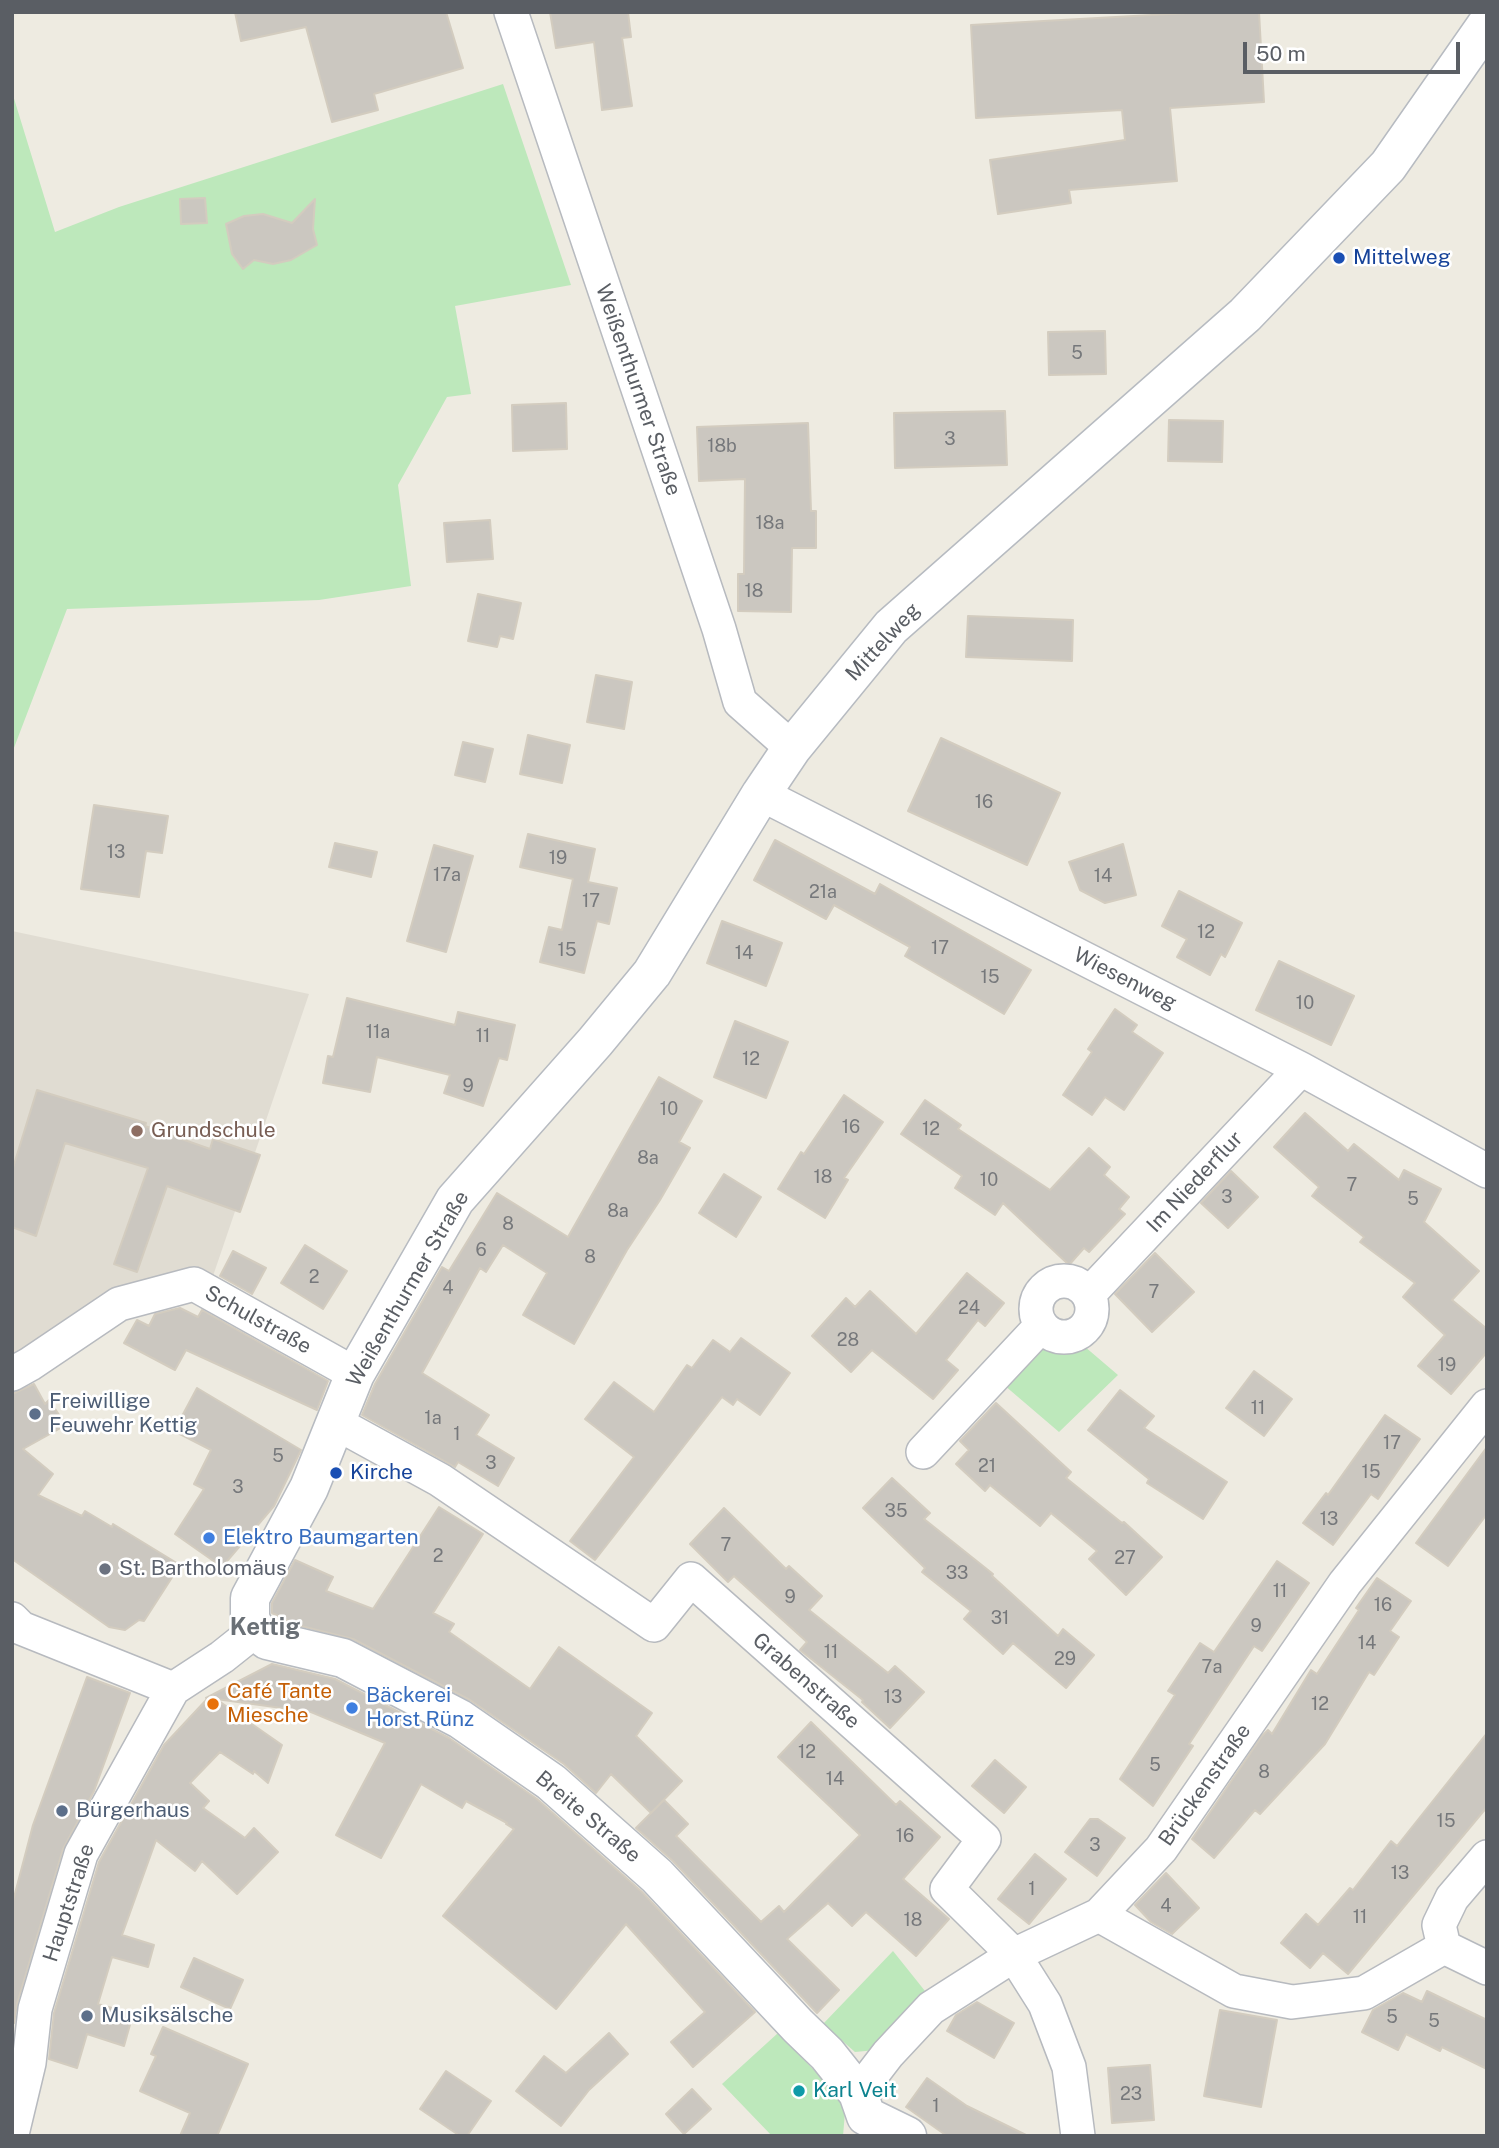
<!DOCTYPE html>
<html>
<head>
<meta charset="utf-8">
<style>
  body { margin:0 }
  #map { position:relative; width:1499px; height:2148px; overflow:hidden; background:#eeebe1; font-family:"Public Sans",sans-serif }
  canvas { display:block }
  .frame { position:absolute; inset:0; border:14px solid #5a5e64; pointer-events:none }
  .scale { position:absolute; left:1243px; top:42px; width:217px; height:32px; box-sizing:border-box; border:4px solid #5a5e64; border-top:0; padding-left:9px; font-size:21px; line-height:24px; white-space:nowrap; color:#5a5e64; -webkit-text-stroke:5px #fff; paint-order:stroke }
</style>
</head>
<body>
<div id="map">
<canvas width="1499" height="2148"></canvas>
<div class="frame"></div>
<div class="scale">50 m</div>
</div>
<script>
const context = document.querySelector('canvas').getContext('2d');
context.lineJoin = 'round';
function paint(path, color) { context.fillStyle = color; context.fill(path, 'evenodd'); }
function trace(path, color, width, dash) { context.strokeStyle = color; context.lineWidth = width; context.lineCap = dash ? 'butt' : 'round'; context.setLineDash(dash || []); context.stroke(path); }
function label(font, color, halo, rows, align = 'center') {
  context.font = font + ' "Public Sans",sans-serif'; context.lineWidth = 5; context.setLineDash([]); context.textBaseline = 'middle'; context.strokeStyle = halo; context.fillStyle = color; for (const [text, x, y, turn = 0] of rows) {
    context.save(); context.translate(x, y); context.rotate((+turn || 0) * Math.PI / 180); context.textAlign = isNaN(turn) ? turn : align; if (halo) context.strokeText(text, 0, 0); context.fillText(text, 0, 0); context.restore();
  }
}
const education = new Path2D(`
  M 12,931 L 309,994 L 213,1276 L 190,1267 L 120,1287 L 12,1360 Z`);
const green = new Path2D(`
  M 503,84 L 571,285 L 455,306 L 471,394 L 447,397 L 398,485 L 411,586 L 319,600 L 67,609 L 12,753 L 12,92 L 55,232 L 119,207 Z
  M 1084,1346 L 1118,1375 L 1059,1432 L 1004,1385 L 1036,1347 Z
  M 893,1951 L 925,1991 L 876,2050 L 855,2052 L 823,2024 Z
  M 778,2033 L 842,2099 L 845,2112 L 843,2136 L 772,2136 L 722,2084 Z`);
const building = new Path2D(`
  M 235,12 L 446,12 L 463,68 L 374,94 L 378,110 L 332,122 L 306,27 L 241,41 Z
  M 550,12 L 628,12 L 631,37 L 622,38 L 632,106 L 602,110 L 594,42 L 556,48 Z
  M 1206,12 L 1259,12 L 1264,102 L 1170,108 L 1177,181 L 1069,190 L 1071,203 L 998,214 L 990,160 L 1125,140 L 1122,110 L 976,118 L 971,25 Z
  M 205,198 L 207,223 L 181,224 L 180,199 Z
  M 315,199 L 313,229 L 317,245 L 291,260 L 273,264 L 254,260 L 243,269 L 232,254 L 226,224 L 244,216 L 263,214 L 292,223 Z
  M 1105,331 L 1106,374 L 1049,375 L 1048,332 Z
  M 566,403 L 567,449 L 513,451 L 512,405 Z
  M 1005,411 L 1007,465 L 895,468 L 894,413 Z
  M 1169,420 L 1223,421 L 1222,462 L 1168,461 Z
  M 808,423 L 811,511 L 816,511 L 816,548 L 792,548 L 791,612 L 738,611 L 738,574 L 744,574 L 745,479 L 699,481 L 697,427 Z
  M 490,520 L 493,559 L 447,562 L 444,523 Z
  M 478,594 L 521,603 L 513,639 L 500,636 L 497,647 L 468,641 Z
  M 968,616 L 1073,620 L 1072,661 L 966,657 Z
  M 596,675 L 632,682 L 624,729 L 587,722 Z
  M 528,735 L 570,745 L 562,783 L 520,774 Z
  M 941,738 L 1060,793 L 1027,865 L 908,811 Z
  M 463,742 L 493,749 L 485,782 L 455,775 Z
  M 94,805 L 168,816 L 162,853 L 146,851 L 139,897 L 81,889 Z
  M 528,834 L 595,849 L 588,882 L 617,888 L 609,924 L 597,921 L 584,973 L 540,962 L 549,927 L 562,930 L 573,879 L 520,867 Z
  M 775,840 L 875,894 L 880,884 L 1031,970 L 1004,1014 L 905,956 L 910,947 L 834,905 L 826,919 L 754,880 Z
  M 335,843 L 377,852 L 371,877 L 329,867 Z
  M 1123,844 L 1136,895 L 1105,903 L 1080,890 L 1069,862 Z
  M 434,845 L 473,856 L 446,952 L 407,941 Z
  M 1179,891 L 1242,923 L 1225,957 L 1221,954 L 1210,975 L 1177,957 L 1187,939 L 1162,926 Z
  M 722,921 L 782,943 L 766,986 L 707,963 Z
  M 1279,961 L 1354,996 L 1331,1045 L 1256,1010 Z
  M 347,998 L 455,1025 L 458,1012 L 515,1025 L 507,1060 L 499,1058 L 483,1106 L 444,1093 L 450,1075 L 377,1057 L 370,1092 L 323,1083 L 328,1056 L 333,1057 Z
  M 1115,1009 L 1137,1025 L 1132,1032 L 1163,1053 L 1124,1110 L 1105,1097 L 1092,1115 L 1063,1095 L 1092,1052 L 1088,1049 Z
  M 735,1021 L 788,1042 L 766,1098 L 714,1077 Z
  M 659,1077 L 702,1101 L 679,1142 L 690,1148 L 660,1200 L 627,1250 L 574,1344 L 523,1315 L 547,1273 L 503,1245 L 486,1272 L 480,1268 L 422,1373 L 489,1415 L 476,1435 L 514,1458 L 498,1486 L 458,1462 L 455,1467 L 362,1415 L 375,1384 L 442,1267 L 449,1271 L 497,1193 L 568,1237 Z
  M 37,1090 L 146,1123 L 145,1126 L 210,1149 L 213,1139 L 260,1155 L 240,1212 L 167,1186 L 137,1272 L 114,1264 L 148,1168 L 65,1143 L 36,1236 L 12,1227 L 12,1171 Z
  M 844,1095 L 883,1122 L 844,1178 L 848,1180 L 825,1218 L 778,1189 L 801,1152 L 804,1154 Z
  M 925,1100 L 961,1125 L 958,1129 L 1050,1190 L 1089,1148 L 1110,1167 L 1104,1175 L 1129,1197 L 1119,1209 L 1125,1214 L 1089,1252 L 1084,1248 L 1069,1265 L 1003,1203 L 995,1215 L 955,1188 L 962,1176 L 901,1134 Z
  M 1305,1113 L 1348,1151 L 1354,1144 L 1399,1180 L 1404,1170 L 1441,1189 L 1424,1222 L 1479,1271 L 1452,1300 L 1487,1329 L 1487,1352 L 1451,1394 L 1418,1366 L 1445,1335 L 1403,1297 L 1415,1283 L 1360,1242 L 1364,1237 L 1312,1196 L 1319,1187 L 1274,1147 Z
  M 1231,1171 L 1258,1197 L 1228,1228 L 1201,1203 Z
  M 724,1174 L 761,1197 L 736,1237 L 699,1213 Z
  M 305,1245 L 347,1271 L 323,1309 L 281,1283 Z
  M 233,1251 L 266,1268 L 252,1294 L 220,1276 Z
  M 1155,1253 L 1194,1292 L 1152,1332 L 1115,1294 Z
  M 967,1273 L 1004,1303 L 985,1326 L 978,1320 L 946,1360 L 958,1370 L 933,1399 L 872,1350 L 851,1372 L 812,1336 L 846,1298 L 855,1307 L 870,1291 L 916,1334 Z
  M 180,1308 L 198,1317 L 202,1310 L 328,1381 L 317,1410 L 186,1350 L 175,1370 L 124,1343 L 137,1320 L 149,1326 L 155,1314 Z
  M 741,1338 L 790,1373 L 760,1415 L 737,1399 L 733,1405 L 722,1397 L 595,1560 L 570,1541 L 634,1457 L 585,1419 L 614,1382 L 654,1412 L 687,1365 L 692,1368 L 713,1340 L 730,1352 Z
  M 1254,1371 L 1292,1399 L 1264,1436 L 1226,1408 Z
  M 34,1384 L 45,1404 L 49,1400 L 66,1425 L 23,1449 L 53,1474 L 38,1495 L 82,1516 L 85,1511 L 112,1527 L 113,1524 L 180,1565 L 144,1621 L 139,1620 L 125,1630 L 109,1627 L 12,1559 L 12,1394 Z
  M 197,1388 L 301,1450 L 274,1506 L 222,1567 L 175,1534 L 204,1489 L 194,1484 L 211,1450 L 174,1431 Z
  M 1120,1390 L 1154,1416 L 1144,1428 L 1227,1482 L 1203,1519 L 1147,1483 L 1149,1479 L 1088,1430 Z
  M 996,1403 L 1071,1472 L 1066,1478 L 1122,1523 L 1124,1522 L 1162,1557 L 1126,1595 L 1089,1559 L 1097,1551 L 1051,1513 L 1040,1526 L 990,1485 L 985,1491 L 956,1464 L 969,1450 L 960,1441 Z
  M 1385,1415 L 1420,1439 L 1378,1499 L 1371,1494 L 1333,1545 L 1303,1523 L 1326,1493 L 1328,1495 Z
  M 1487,1447 L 1487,1514 L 1448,1566 L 1416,1543 Z
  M 892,1478 L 930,1513 L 924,1519 L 993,1574 L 992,1576 L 1058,1636 L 1063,1629 L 1094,1655 L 1066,1688 L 1013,1643 L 1003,1654 L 964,1619 L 971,1611 L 922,1572 L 925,1568 L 863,1508 Z
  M 439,1507 L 483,1534 L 433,1613 L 454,1624 L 449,1632 L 530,1689 L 559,1647 L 652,1713 L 636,1736 L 682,1781 L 651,1813 L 611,1774 L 596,1793 L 564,1764 L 470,1700 L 353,1639 L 297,1625 L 272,1613 L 272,1603 L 295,1560 L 333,1577 L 326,1591 L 373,1609 Z
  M 724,1508 L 786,1569 L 789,1566 L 822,1596 L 809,1610 L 888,1673 L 895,1666 L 924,1692 L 890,1728 L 862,1702 L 863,1700 L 800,1650 L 807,1642 L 734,1576 L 728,1582 L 690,1544 Z
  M 1277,1561 L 1309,1583 L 1262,1651 L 1254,1646 L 1189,1744 L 1193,1746 L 1153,1806 L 1120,1779 L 1175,1695 L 1168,1691 L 1200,1643 L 1214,1652 Z
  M 1377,1578 L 1411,1601 L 1390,1631 L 1399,1637 L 1374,1675 L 1369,1672 L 1325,1744 L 1260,1814 L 1255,1810 L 1214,1858 L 1192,1839 L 1262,1736 L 1268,1730 L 1272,1734 L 1311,1670 L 1317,1674 L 1359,1610 L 1356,1608 Z
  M 272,1664 L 335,1679 L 449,1738 L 537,1799 L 642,1892 L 755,2012 L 693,2067 L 671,2042 L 705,2012 L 626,1924 L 556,2009 L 443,1916 L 514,1829 L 506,1824 L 507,1823 L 466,1801 L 462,1808 L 421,1784 L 381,1858 L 336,1835 L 385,1743 L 311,1712 L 216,1699 L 282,1745 L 268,1783 L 254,1771 L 253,1774 L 220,1752 L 190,1783 L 209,1801 L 203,1808 L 245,1838 L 254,1828 L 278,1852 L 237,1894 L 202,1861 L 195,1871 L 156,1840 L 122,1935 L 154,1945 L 148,1967 L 112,1957 L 98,2004 L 133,2014 L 124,2046 L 87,2034 L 77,2068 L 49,2059 L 54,2013 L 99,1862 L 164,1745 L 208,1698 L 206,1698 Z
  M 87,1677 L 130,1693 L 94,1791 L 63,1849 L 17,2004 L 14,2023 L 12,2023 L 12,1905 L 33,1825 Z
  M 811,1722 L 896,1805 L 900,1801 L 940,1837 L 903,1879 L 949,1919 L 916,1956 L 866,1912 L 852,1926 L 828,1903 L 787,1939 L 839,1990 L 817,2013 L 673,1861 L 636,1828 L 664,1800 L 688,1824 L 676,1836 L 761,1922 L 779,1906 L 784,1912 L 860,1835 L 778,1757 Z
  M 1487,1733 L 1487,1807 L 1348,1974 L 1323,1953 L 1310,1968 L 1281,1943 L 1306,1914 L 1318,1925 L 1350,1888 L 1353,1890 L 1391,1841 L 1397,1846 Z
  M 995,1760 L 1026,1787 L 1004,1813 L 972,1786 Z
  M 1090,1819 L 1098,1819 L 1125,1838 L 1097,1876 L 1065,1852 Z
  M 1035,1854 L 1066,1879 L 1029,1924 L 998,1899 Z
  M 1166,1873 L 1199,1908 L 1172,1934 L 1151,1922 L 1135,1905 Z
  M 194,1958 L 243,1980 L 230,2009 L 181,1987 Z
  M 1427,1991 L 1487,2020 L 1487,2069 L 1442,2047 L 1440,2051 L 1406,2034 L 1398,2050 L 1362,2032 L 1373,2010 L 1403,1993 L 1422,2002 Z
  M 977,2002 L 1014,2023 L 994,2058 L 947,2031 L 956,2015 Z
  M 1220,2010 L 1277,2020 L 1261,2107 L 1204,2096 Z
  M 163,2027 L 248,2064 L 217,2136 L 180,2136 L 190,2113 L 140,2091 L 156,2056 L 151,2054 Z
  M 609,2033 L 628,2054 L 589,2090 L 561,2126 L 516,2091 L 544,2056 L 566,2073 Z
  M 1150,2065 L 1154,2120 L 1112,2123 L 1108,2068 Z
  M 446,2071 L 491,2101 L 467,2136 L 460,2136 L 420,2109 Z
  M 927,2078 L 967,2106 L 1028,2136 L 947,2136 L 906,2107 Z
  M 692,2089 L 711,2109 L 684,2134 L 666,2114 Z`);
const street = new Path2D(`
  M 511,12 L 719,629 L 740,702 L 792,748
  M 761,794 L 1301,1069 L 1487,1171
  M1036 1309a28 28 0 1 1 56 0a28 28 0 1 1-56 0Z
  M 1089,1294 L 1301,1069
  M 12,1374 L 30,1364 L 119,1304 L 194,1284 L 355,1374
  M 336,1423 L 440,1480 L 654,1625 L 691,1579 L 984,1839 L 947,1889 L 1014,1955 L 1045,2004 L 1069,2067 L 1078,2136
  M 923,1452 L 1041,1326
  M 12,1619 L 21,1628 L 173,1689
  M 1487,1857 L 1452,1898 L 1439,1925 L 1444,1947 L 1487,1968
  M 1099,1915 L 1234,1991 L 1292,2002 L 1364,1993 L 1444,1947
  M 858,2093 L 888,2054 L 931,2008 L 1014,1955 L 1099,1915 L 1161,1849 L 1345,1583 L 1487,1406
  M 12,2134 L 29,2063 L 35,2009 L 81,1854 L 173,1689 L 222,1657 L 256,1630`);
const secondary = new Path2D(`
  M 907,2136 L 866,2116 L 858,2093 L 827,2054 L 798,2026 L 657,1876 L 551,1782 L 460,1719 L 343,1658 L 267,1640 L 256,1630 L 250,1619 L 250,1598 L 309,1488 L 355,1374 L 455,1200 L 595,1042 L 652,973 L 761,794 L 792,748 L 891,627 L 1245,315 L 1388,166 L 1487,24`);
const markers = [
  [1339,258,7,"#1a4fb4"],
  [137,1131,7,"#8d6e63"],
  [35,1414,7,"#5c6f8a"],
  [336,1473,7,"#1a4fb4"],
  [209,1538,7,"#3f7fe0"],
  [105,1569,7,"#6b7280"],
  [213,1704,7,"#e8710a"],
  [352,1708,7,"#3f7fe0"],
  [62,1811,7,"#5c6f8a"],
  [87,2016,7,"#5c6f8a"],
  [799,2091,7,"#0f9aa8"]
];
const numberNames = [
  ["5",1077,353],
  ["3",950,439],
  ["18b",722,446],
  ["18a",770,523],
  ["18",754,591],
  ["16",984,802],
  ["13",116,852],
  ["19",558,858],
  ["17a",447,875],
  ["14",1103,876],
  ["21a",823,892],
  ["17",591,901],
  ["12",1206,932],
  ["17",940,948],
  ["15",567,950],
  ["14",744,953],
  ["15",990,977],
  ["10",1305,1003],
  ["11a",378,1032],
  ["11",483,1036],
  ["12",751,1059],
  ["9",468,1086],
  ["10",669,1109],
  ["16",851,1127],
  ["12",931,1129],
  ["8a",648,1158],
  ["18",823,1177],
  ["10",989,1180],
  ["7",1352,1185],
  ["3",1227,1197],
  ["5",1413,1199],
  ["8a",618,1211],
  ["8",508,1224],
  ["6",481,1250],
  ["8",590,1257],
  ["2",314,1277],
  ["4",448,1288],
  ["7",1154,1292],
  ["24",969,1308],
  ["28",848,1340],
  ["19",1447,1365],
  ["11",1258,1408],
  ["1a",433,1418],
  ["1",457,1434],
  ["17",1392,1443],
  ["5",278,1456],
  ["3",491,1463],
  ["21",987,1466],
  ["15",1371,1472],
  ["3",238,1487],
  ["35",896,1511],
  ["13",1329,1519],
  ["7",726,1545],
  ["2",438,1556],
  ["27",1125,1558],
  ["33",957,1573],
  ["11",1280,1591],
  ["9",790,1597],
  ["16",1383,1605],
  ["31",1000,1618],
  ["9",1256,1626],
  ["14",1367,1643],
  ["11",831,1652],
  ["29",1065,1659],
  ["7a",1212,1667],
  ["13",893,1697],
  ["12",1320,1704],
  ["12",807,1752],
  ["5",1155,1765],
  ["8",1264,1772],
  ["14",835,1779],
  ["15",1446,1821],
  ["16",905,1836],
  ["3",1095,1845],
  ["13",1400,1873],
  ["1",1032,1889],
  ["4",1166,1906],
  ["11",1360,1917],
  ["18",913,1920],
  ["5",1392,2017],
  ["5",1434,2021],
  ["23",1131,2094],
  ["1",936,2106]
];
const transitNames = [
  ["Mittelweg",1353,258],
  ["Kirche",350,1473]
];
const streetNames = [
  ["Weißenthurmer Straße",638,390,71],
  ["Mittelweg",883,642,-47],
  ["Wiesenweg",1125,979,27],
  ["Im Niederflur",1195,1182,-47],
  ["Weißenthurmer Straße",408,1289,-60],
  ["Schulstraße",258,1320,29],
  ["Grabenstraße",806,1681,41],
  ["Brückenstraße",1205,1785,-55],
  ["Breite Straße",588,1817,40],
  ["Hauptstraße",69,1903,-72]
];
const educationNames = [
  ["Grundschule",151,1131]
];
const serviceNames = [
  ["Freiwillige",49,1402],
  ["Feuwehr Kettig",49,1426],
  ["Bürgerhaus",76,1811],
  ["Musiksälsche",101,2016]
];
const shopNames = [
  ["Elektro Baumgarten",223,1538],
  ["Bäckerei",366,1696],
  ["Horst Rünz",366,1720]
];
const worshipNames = [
  ["St. Bartholomäus",119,1569]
];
const foodNames = [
  ["Café Tante",227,1692],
  ["Miesche",227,1716]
];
const cultureNames = [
  ["Karl Veit",813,2091]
];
const quarterNames = [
  ["Kettig",265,1628]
];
paint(education, '#e0dcd2');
paint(green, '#bde8bb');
paint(building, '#cbc7c0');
trace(building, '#d3ccbf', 2);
trace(street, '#b7babf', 36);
trace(secondary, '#b7bbc1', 41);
trace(street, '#fff', 33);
trace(secondary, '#fff', 38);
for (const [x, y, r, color] of markers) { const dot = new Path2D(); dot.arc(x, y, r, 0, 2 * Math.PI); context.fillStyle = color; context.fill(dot); trace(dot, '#fff', 2.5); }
label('18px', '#76787b', null, numberNames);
label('21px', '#164399', '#fff', transitNames, 'left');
label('21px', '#5a5e64', '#fff', streetNames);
label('21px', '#785e54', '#fff', educationNames, 'left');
label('21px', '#4e5e75', '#fff', serviceNames, 'left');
label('21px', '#366cbe', '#fff', shopNames, 'left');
label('21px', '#5b616d', '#fff', worshipNames, 'left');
label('21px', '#c56008', '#fff', foodNames, 'left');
label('21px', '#0d838f', '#fff', cultureNames, 'left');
label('bold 24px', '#6a7076', '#fff', quarterNames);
</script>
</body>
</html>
